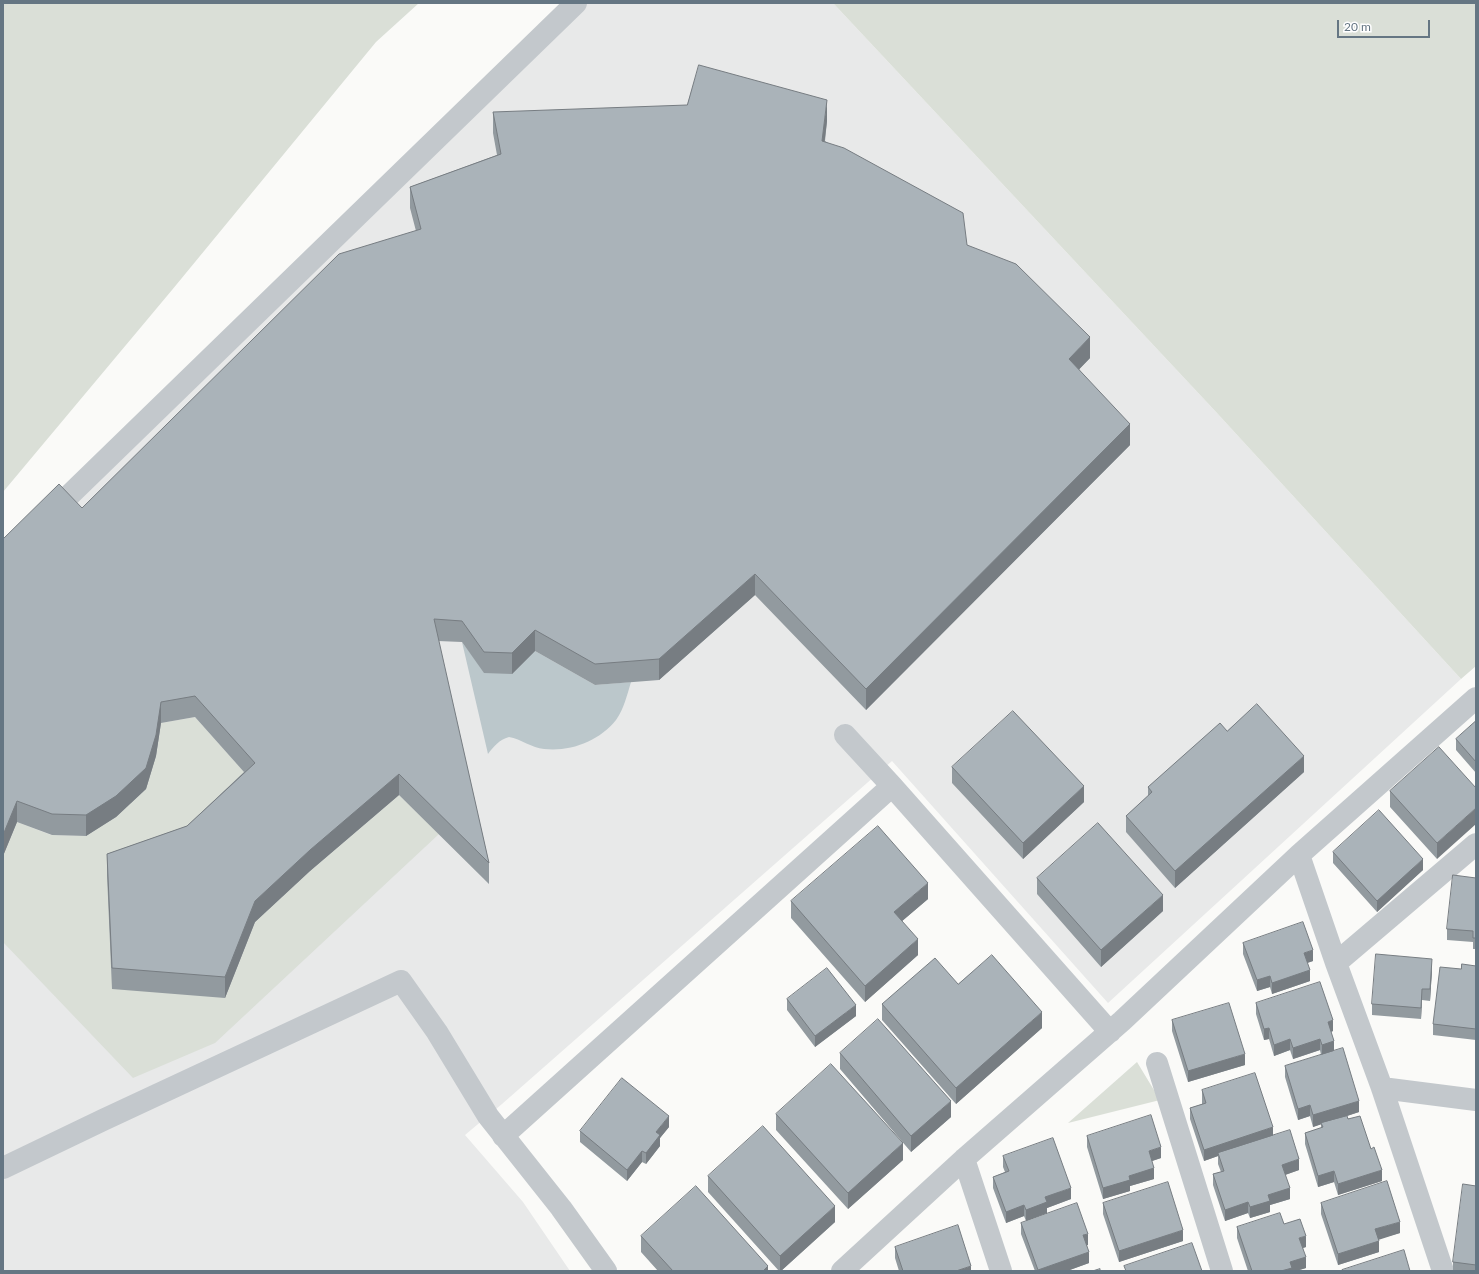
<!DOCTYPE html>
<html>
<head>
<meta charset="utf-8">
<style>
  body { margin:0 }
  #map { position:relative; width:1479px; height:1274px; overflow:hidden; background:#fafaf8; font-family:Lato,sans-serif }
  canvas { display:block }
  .frame { position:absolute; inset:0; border:4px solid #657683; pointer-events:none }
  .scale { position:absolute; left:1337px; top:20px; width:93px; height:18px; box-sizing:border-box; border:2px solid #657683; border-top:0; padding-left:5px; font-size:12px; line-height:14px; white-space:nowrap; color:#657683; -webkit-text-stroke:3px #fff; paint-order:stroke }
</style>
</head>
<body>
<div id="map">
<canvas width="1479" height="1274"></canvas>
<div class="frame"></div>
<div class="scale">20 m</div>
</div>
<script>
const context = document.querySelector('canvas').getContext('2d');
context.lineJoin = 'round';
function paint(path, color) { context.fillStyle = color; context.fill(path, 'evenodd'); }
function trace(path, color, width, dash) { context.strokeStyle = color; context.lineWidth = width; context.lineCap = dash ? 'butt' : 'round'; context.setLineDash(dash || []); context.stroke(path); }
const built = new Path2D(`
  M 576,3 L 833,3 L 1216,412 L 1461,679 L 1108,1003 L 892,761 L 502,1104 L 465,1135 L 523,1202 L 570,1271 L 3,1271 L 3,560 Z`);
const green = new Path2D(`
  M 3,3 L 419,3 L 376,42 L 172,290 L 3,492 Z
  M 833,3 L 1476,3 L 1476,666 L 1461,679 L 1216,412 Z
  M 195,717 L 255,784 L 225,998 L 255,922 L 310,871 L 399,795 L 439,834 L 215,1043 L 133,1078 L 3,942 L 3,856 L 17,822 L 51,835 L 86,836 L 116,817 L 146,789 L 156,756 L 161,723 Z
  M 1137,1062 L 1160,1100 L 1068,1123 Z`);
const water = new Path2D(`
  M 462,642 L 485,673 L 535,651 L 595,685 L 631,682 C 627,695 624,709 616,720 C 599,741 571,752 544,749 C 532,748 521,739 509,737 C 499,740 494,746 488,754 Z`);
const minor = new Path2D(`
  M 48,516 L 576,3
  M 845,735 L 892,786 L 1110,1032
  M 1299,855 L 1336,963 L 1382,1088 L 1443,1271
  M 1336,963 L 1476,844
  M 1157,1063 L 1222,1271
  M 1382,1088 L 1476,1100
  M 503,1136 L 892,786
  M 964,1159 L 1001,1271
  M 3,1168 L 103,1120 L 401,981 L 437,1032 L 488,1116 L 561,1208 L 606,1271
  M 842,1271 L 964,1159 L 1122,1021 L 1299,855 L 1476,698`);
const wall = new Path2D(`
  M 493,112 L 827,121 L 825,141 L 967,245 L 1090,358 L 1079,369 L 1130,445 L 866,710 L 755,595 L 659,680 L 595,685 L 535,651 L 512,674 L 484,673 L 462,642 L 438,641 L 489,863 L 489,884 L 399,795 L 310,871 L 255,922 L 225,998 L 112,989 L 107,875 L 107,854 L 187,826 L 244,772 L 195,717 L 161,723 L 156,756 L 146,789 L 116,817 L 86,836 L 52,835 L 17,822 L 3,856 L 3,539 L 82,508 L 416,231 L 410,208 L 410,187 L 497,155 L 493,133 Z
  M 1476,721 L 1476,773 L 1456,750 L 1456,739 Z
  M 1227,731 L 1304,772 L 1175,888 L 1126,832 L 1126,816 L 1148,796 L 1148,787 Z
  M 1439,747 L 1437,859 L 1390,807 L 1390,791 Z
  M 952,767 L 1084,802 L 1023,859 L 952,783 Z
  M 1333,852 L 1423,870 L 1377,912 L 1333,863 Z
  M 1037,878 L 1163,911 L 1101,967 L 1037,894 Z
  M 1476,878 L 1476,949 L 1473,949 L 1473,942 L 1447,940 L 1447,929 Z
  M 928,899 L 902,921 L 918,955 L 865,1002 L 791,918 L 791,901 Z
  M 1243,943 L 1313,961 L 1307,963 L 1310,981 L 1272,994 L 1270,987 L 1257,991 L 1243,954 Z
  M 1476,966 L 1476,1040 L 1433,1035 L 1433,1024 L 1461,969 Z
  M 1432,970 L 1430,1001 L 1422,1000 L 1421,1019 L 1372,1015 L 1372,1004 Z
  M 958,984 L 1042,1028 L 956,1104 L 882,1020 L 882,1004 Z
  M 787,999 L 856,1016 L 815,1047 L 787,1010 Z
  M 1256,1003 L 1333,1031 L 1331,1032 L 1334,1051 L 1359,1112 L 1347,1116 L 1382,1181 L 1338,1195 L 1334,1182 L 1318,1187 L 1305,1144 L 1305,1133 L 1321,1128 L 1321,1124 L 1313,1127 L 1310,1116 L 1298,1120 L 1285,1077 L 1285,1066 L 1321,1055 L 1320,1050 L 1293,1059 L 1290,1050 L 1274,1056 L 1269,1039 L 1264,1040 L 1256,1014 Z
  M 1172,1020 L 1245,1065 L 1188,1082 L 1172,1031 Z
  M 840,1053 L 951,1117 L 911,1152 L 840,1069 Z
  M 1202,1090 L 1273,1135 L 1299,1170 L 1285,1175 L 1290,1199 L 1270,1205 L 1270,1212 L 1250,1218 L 1248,1213 L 1225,1221 L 1213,1185 L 1213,1174 L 1221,1172 L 1218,1164 L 1218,1156 L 1204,1161 L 1190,1119 L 1190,1108 L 1202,1104 Z
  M 776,1114 L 903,1160 L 848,1209 L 776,1130 Z
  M 669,1127 L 660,1138 L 660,1146 L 646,1164 L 642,1162 L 627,1181 L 580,1142 L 580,1131 Z
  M 1087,1136 L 1161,1158 L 1152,1161 L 1154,1179 L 1130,1186 L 1130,1191 L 1103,1199 L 1087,1147 Z
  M 1003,1156 L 1071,1199 L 1047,1208 L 1047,1213 L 1026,1221 L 1024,1216 L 1006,1223 L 993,1188 L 993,1177 L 1005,1172 L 1003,1167 Z
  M 708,1176 L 835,1222 L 781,1271 L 779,1271 L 708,1192 Z
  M 1476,1186 L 1476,1271 L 1453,1271 L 1453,1262 Z
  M 1103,1203 L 1183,1241 L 1119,1262 L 1103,1214 Z
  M 1321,1203 L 1400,1233 L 1378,1239 L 1379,1252 L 1338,1265 L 1321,1214 Z
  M 1021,1223 L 1088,1245 L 1087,1245 L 1089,1263 L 1067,1271 L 1035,1271 L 1021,1234 Z
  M 1284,1224 L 1306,1247 L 1303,1248 L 1306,1268 L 1296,1271 L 1248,1271 L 1237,1238 L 1237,1227 Z
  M 641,1236 L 768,1271 L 658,1271 L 641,1252 Z
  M 895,1247 L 971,1271 L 899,1271 L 895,1258 Z`);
const shadedWall = new Path2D(`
  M 827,100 L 827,121 L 822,162 L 822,141 Z
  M 1090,337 L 1090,358 L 1069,380 L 1069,359 Z
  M 1130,424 L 1130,445 L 866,710 L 866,689 Z
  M 755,574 L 755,595 L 659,680 L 659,659 Z
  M 535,630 L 535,651 L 512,674 L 512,653 Z
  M 161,702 L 161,723 L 156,756 L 146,789 L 116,817 L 86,836 L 86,815 Z
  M 1304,756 L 1304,772 L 1175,888 L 1175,871 Z
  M 399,774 L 399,795 L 310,871 L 255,922 L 225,998 L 225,977 L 255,901 L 310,850 Z
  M 1084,786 L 1084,802 L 1023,859 L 1023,843 Z
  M 17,801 L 17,822 L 3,856 L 3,835 Z
  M 1476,808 L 1476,824 L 1437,859 L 1437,843 Z
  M 1423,859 L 1423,870 L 1377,912 L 1377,901 Z
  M 928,883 L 928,899 L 894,928 L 894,912 Z
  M 1163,895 L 1163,911 L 1101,967 L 1101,950 Z
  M 918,939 L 918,955 L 865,1002 L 865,986 Z
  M 1313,950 L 1313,961 L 1304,964 L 1304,953 Z
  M 1432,959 L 1432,970 L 1430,1001 L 1430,989 Z
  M 1310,970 L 1310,981 L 1272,994 L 1272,983 Z
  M 1270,976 L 1270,987 L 1257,991 L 1257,980 Z
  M 1422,989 L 1422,1000 L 1421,1019 L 1421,1008 Z
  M 856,1005 L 856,1016 L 815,1047 L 815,1036 Z
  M 1042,1012 L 1042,1028 L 956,1104 L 956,1088 Z
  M 1333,1020 L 1333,1031 L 1328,1033 L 1328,1022 Z
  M 1269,1028 L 1269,1039 L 1264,1040 L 1264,1029 Z
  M 1290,1039 L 1290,1050 L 1274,1056 L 1274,1045 Z
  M 1320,1039 L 1320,1050 L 1293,1059 L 1293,1048 Z
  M 1334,1041 L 1334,1052 L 1322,1056 L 1322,1045 Z
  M 1245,1054 L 1245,1065 L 1188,1082 L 1188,1071 Z
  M 951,1101 L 951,1117 L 911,1152 L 911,1136 Z
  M 1359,1101 L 1359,1112 L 1313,1127 L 1313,1115 Z
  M 1310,1105 L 1310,1116 L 1298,1120 L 1298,1109 Z
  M 669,1116 L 669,1127 L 660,1138 L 660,1146 L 646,1164 L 646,1153 L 656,1132 Z
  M 1273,1127 L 1273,1138 L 1218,1153 L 1218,1156 L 1204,1161 L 1204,1150 Z
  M 903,1143 L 903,1160 L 848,1209 L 848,1193 Z
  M 1161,1147 L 1161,1158 L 1149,1162 L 1149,1151 Z
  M 642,1151 L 642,1162 L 627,1181 L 627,1170 Z
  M 1299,1159 L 1299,1170 L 1282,1176 L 1282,1165 Z
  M 1154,1168 L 1154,1179 L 1130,1186 L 1130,1191 L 1103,1199 L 1103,1188 L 1129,1176 Z
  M 1382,1170 L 1382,1181 L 1338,1195 L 1338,1184 Z
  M 1334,1171 L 1334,1182 L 1318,1187 L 1318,1176 Z
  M 1071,1188 L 1071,1199 L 1047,1208 L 1047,1213 L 1026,1221 L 1026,1210 L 1045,1197 Z
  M 1290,1188 L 1290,1199 L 1270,1205 L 1270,1212 L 1250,1218 L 1250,1207 L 1268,1195 Z
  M 1248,1202 L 1248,1213 L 1225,1221 L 1225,1210 Z
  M 1024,1205 L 1024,1216 L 1006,1223 L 1006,1212 Z
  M 835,1206 L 835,1222 L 781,1271 L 780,1271 L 780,1256 Z
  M 1400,1222 L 1400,1233 L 1375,1241 L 1375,1229 Z
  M 1183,1230 L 1183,1241 L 1119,1262 L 1119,1251 Z
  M 1088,1234 L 1088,1245 L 1083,1246 L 1083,1235 Z
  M 1306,1236 L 1306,1247 L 1299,1249 L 1299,1238 Z
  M 1379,1241 L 1379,1252 L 1338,1265 L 1338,1254 Z
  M 1089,1252 L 1089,1263 L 1067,1271 L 1038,1271 L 1038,1270 Z
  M 1306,1257 L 1306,1268 L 1296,1271 L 1281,1271 L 1290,1262 Z
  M 768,1266 L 768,1271 L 763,1271 Z
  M 971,1266 L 971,1271 L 956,1271 Z`);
const building = new Path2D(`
  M 699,65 L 827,100 L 822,141 L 844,148 L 963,213 L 967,245 L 1016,264 L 1090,337 L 1069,359 L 1130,424 L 866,689 L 755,574 L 659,659 L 595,664 L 535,630 L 512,653 L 484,652 L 462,621 L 434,619 L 489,863 L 399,774 L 310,850 L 255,901 L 225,977 L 112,968 L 107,854 L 187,826 L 255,763 L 195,696 L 161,702 L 156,735 L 146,768 L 116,796 L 86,815 L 52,814 L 17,801 L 3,835 L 3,539 L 59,484 L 82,508 L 339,254 L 421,229 L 410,187 L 501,154 L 493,112 L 687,105 Z
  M 1257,704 L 1304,756 L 1175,871 L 1126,816 L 1152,792 L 1148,787 L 1220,723 L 1227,731 Z
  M 1013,711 L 1084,786 L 1023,843 L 952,767 Z
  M 1476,721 L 1476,762 L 1456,739 Z
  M 1439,747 L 1476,788 L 1476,808 L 1437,843 L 1390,791 Z
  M 1379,810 L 1423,859 L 1377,901 L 1333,852 Z
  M 1098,823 L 1163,895 L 1101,950 L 1037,878 Z
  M 878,826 L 928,883 L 894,912 L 918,939 L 865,986 L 791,901 Z
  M 1453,875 L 1476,878 L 1476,938 L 1473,938 L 1473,931 L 1447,929 Z
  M 1303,922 L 1313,950 L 1304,953 L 1310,970 L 1272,983 L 1270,976 L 1257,980 L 1243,943 Z
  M 1376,954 L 1432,959 L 1430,989 L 1422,989 L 1421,1008 L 1372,1004 Z
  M 992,955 L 1042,1012 L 956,1088 L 882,1004 L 935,958 L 958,984 Z
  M 1462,964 L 1476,966 L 1476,1029 L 1433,1024 L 1440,967 L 1461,969 Z
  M 827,968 L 856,1005 L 815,1036 L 787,999 Z
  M 1320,982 L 1333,1020 L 1328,1022 L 1334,1041 L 1322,1045 L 1320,1039 L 1293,1048 L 1290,1039 L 1274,1045 L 1269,1028 L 1264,1029 L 1256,1003 Z
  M 1229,1003 L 1245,1054 L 1188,1071 L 1172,1020 Z
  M 878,1019 L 951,1101 L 911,1136 L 840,1053 Z
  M 1343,1048 L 1359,1101 L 1313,1115 L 1310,1105 L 1298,1109 L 1285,1066 Z
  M 831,1064 L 903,1143 L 848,1193 L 776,1114 Z
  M 1255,1073 L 1273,1127 L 1204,1150 L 1190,1108 L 1206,1103 L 1202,1090 Z
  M 622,1078 L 669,1116 L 656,1132 L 660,1135 L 646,1153 L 642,1151 L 627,1170 L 580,1131 Z
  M 1151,1115 L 1161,1147 L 1149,1151 L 1154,1168 L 1129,1176 L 1130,1180 L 1103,1188 L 1087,1136 Z
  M 1347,1116 L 1348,1119 L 1360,1116 L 1371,1149 L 1374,1147 L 1382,1170 L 1338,1184 L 1334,1171 L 1318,1176 L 1305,1133 L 1323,1127 L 1321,1123 Z
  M 763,1126 L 835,1206 L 780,1256 L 708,1176 Z
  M 1290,1130 L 1299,1159 L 1282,1165 L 1290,1188 L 1268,1195 L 1270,1201 L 1250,1207 L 1248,1202 L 1225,1210 L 1213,1174 L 1224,1171 L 1218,1153 Z
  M 1053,1138 L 1071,1188 L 1045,1197 L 1047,1202 L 1026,1210 L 1024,1205 L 1006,1212 L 993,1177 L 1009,1171 L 1003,1156 Z
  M 1387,1181 L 1400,1222 L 1375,1229 L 1379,1241 L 1338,1254 L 1321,1203 Z
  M 1168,1182 L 1183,1230 L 1119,1251 L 1103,1203 Z
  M 1463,1184 L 1476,1186 L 1476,1265 L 1453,1262 Z
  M 696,1186 L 768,1266 L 763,1271 L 673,1271 L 641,1236 Z
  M 1077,1203 L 1088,1234 L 1083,1235 L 1089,1252 L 1038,1270 L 1021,1223 Z
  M 1280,1213 L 1284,1224 L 1300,1219 L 1306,1236 L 1299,1238 L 1306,1257 L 1290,1262 L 1292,1268 L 1281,1271 L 1252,1271 L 1237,1227 Z
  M 958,1225 L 971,1266 L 956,1271 L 903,1271 L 895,1247 Z
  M 1192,1243 L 1202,1271 L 1126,1271 L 1124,1266 Z
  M 1404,1250 L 1410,1271 L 1342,1271 L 1342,1270 Z
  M 1100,1269 L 1100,1271 L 1093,1271 Z`);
paint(built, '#e8e9e9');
paint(green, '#dadfd7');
paint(water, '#bbc7cb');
trace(minor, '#c3c8cc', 22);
paint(wall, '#929a9f');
paint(shadedWall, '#777d82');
paint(building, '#aab3b9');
trace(building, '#777d82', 1);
</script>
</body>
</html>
